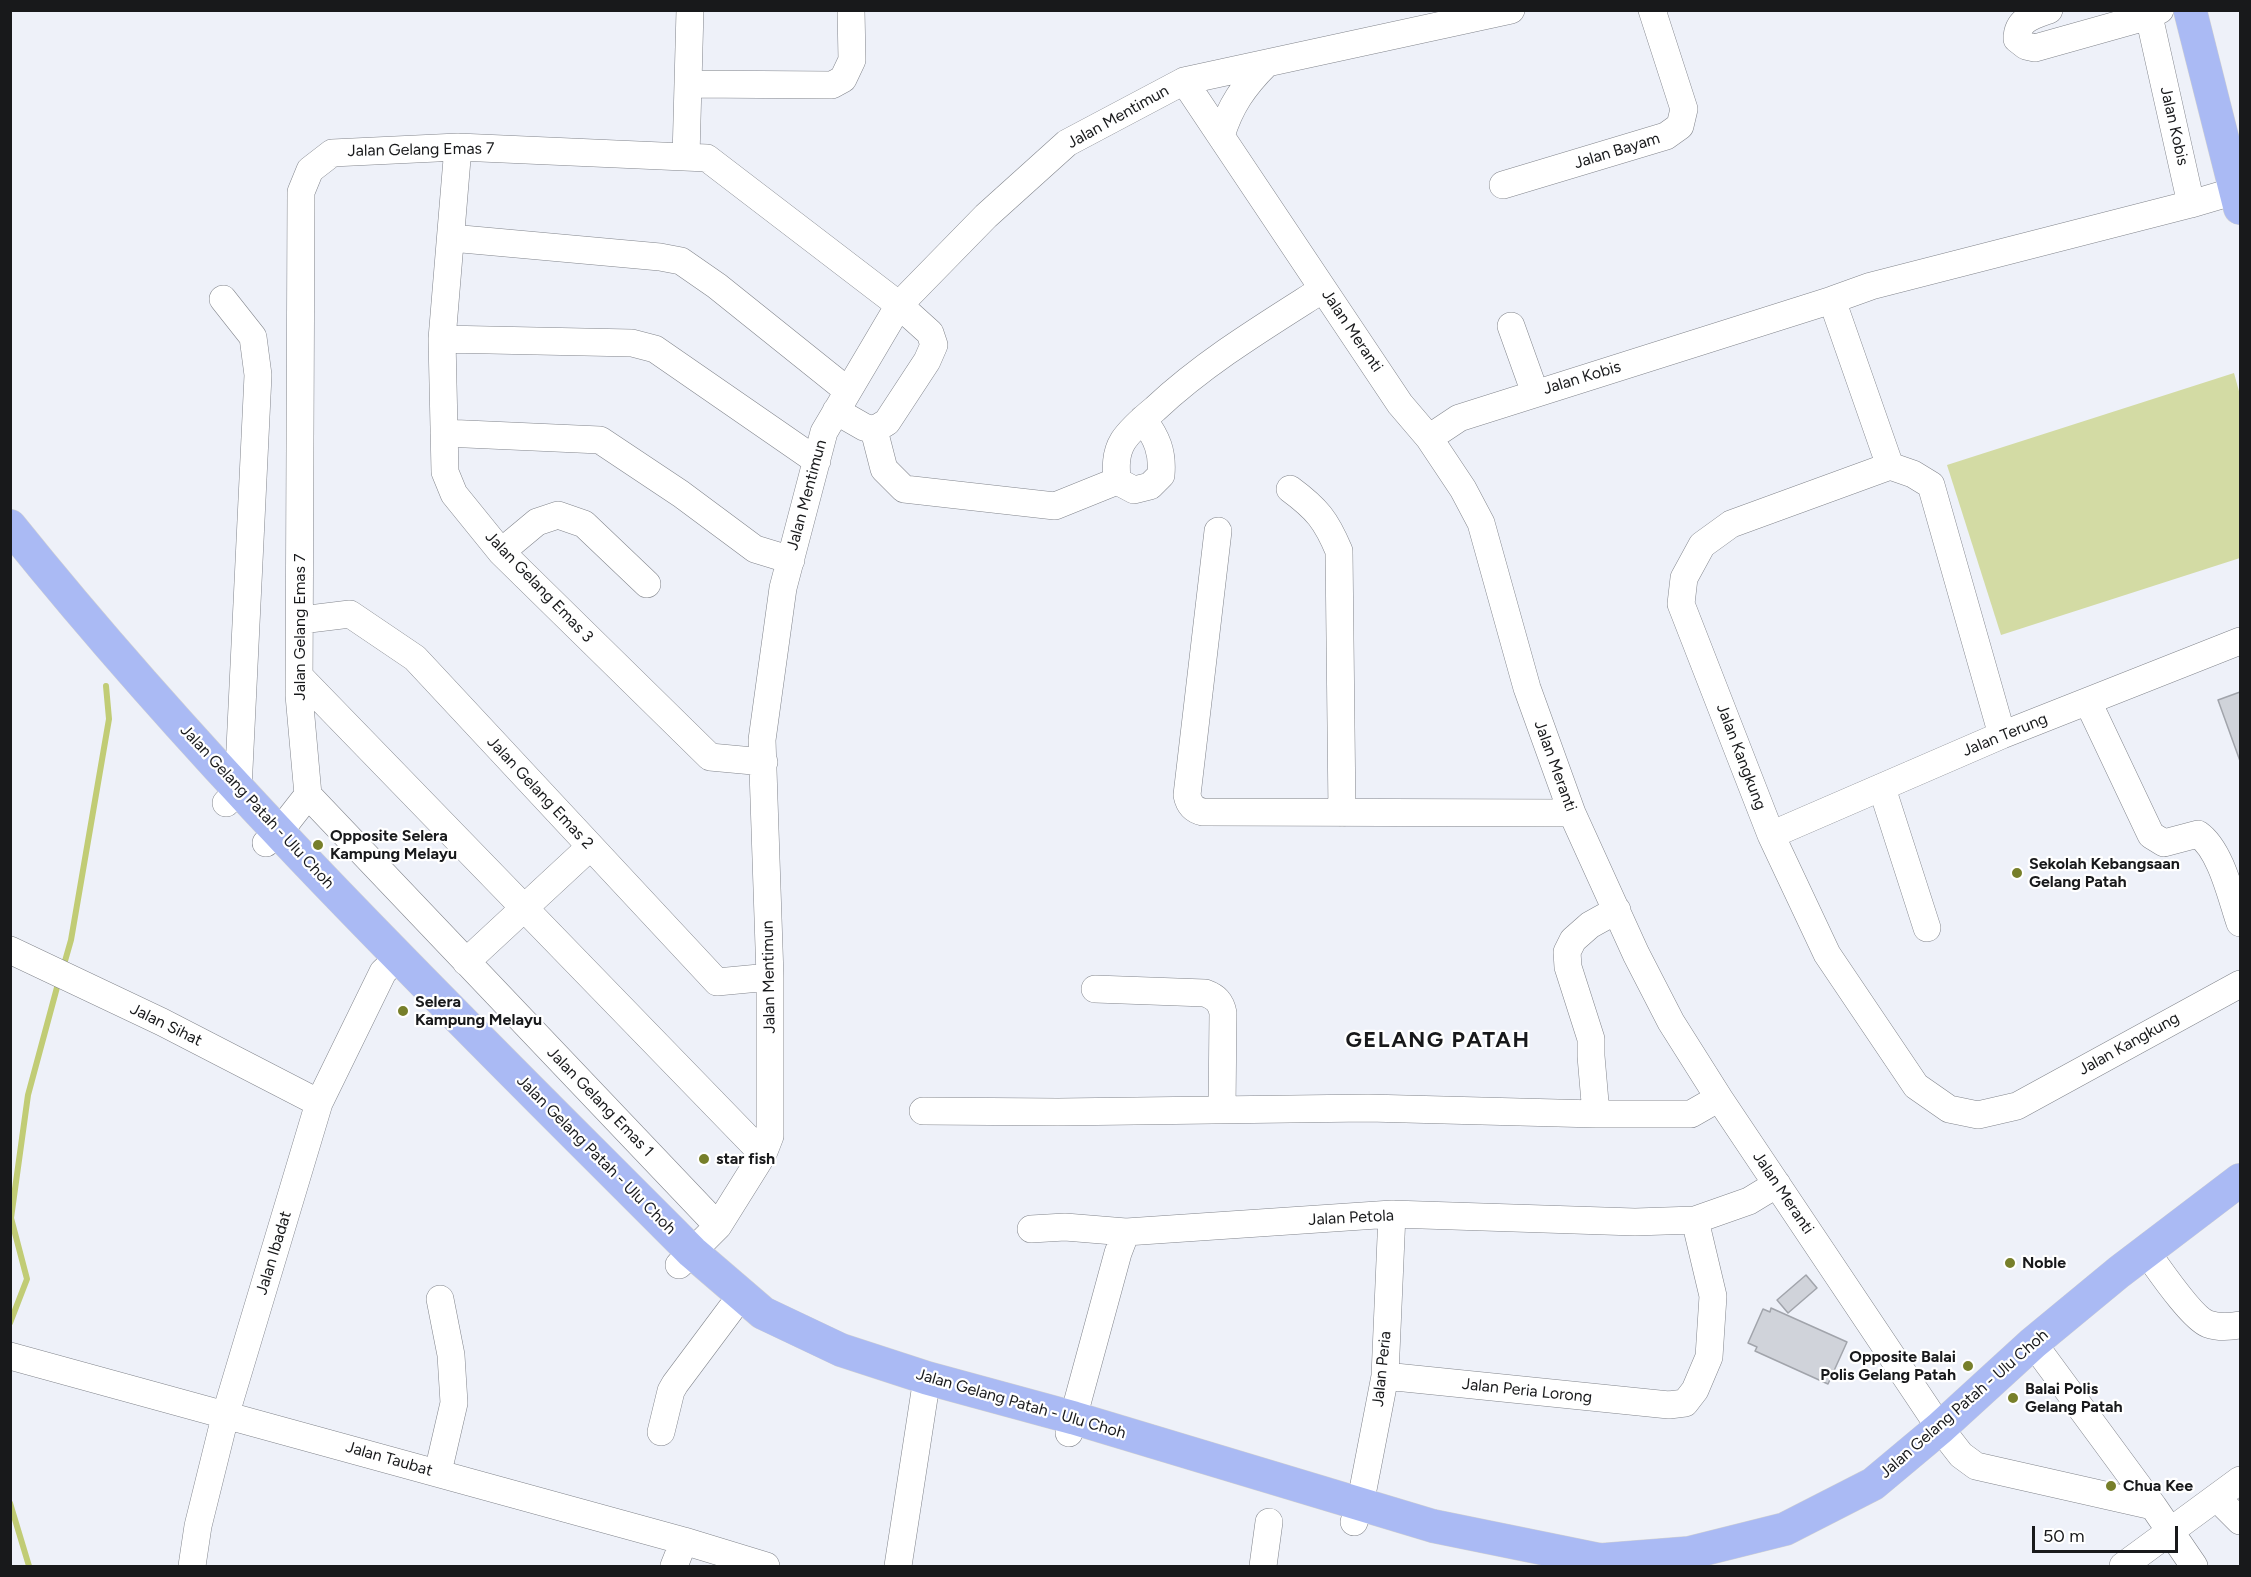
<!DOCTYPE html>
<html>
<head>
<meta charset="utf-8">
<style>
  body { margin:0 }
  #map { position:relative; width:2251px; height:1577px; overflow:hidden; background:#eef1f9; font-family:Figtree,sans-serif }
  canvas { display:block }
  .frame { position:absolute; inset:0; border:12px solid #18191b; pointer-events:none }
  .scale { position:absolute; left:2032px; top:1526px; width:146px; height:27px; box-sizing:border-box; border:3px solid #18191b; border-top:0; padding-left:8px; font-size:18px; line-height:21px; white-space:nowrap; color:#18191b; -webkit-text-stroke:4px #fff; paint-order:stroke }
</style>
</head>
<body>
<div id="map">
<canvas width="2251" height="1577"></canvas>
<div class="frame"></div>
<div class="scale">50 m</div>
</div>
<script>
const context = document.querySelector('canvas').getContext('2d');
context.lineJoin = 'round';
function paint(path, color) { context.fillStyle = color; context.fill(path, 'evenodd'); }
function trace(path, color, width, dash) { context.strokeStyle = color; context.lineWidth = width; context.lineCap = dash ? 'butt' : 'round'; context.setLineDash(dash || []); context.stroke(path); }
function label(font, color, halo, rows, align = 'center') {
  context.font = font + ' Figtree,sans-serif'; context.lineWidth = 4.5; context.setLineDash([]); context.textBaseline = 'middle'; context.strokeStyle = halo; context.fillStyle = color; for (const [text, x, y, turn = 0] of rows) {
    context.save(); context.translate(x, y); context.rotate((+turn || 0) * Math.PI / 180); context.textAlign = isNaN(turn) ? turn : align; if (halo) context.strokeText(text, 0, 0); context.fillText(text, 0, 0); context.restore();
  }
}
const green = new Path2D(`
  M 2234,373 L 2240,395 L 2240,558 L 2001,635 L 1947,465 Z`);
const stream = new Path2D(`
  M 63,968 L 71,940 L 109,719 L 106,686
  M 10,1323 L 27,1279 L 11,1218 L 28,1095 L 59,980
  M 10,1503 L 29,1566`);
const building = new Path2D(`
  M 2240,692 L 2240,761 L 2218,700 Z
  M 1806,1275 L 1817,1288 L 1788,1313 L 1777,1300 Z
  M 1771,1308 L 1847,1342 L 1828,1384 L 1755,1351 L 1757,1347 L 1748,1343 L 1763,1309 L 1770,1312 Z`);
const minor = new Path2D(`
  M 2049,10 C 2032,16 2017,20 2017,39 L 2026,46 L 2035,48 L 2149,16 L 2146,10
  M 2160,10 L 2149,16 L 2191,204 L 2235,191
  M 1184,81 L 1400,404 L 1429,438 L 1463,489 L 1481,523 L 1527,688 L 1572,813 L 1636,954 L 1671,1022 L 1719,1098 L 1940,1428 L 1961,1455 L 1976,1466 L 2153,1506
  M 688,84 L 832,85 L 843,79 L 852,60 L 851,10
  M 1221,136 C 1230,106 1244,86 1266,64
  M 458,147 L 442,339 L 445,472 L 454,494 L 501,552 L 710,757 L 764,762
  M 686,157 L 690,10
  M 1503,185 L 1666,136 L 1680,126 L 1684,109 L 1652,10
  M 451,238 L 660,257 L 681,261 L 717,286 L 848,391
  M 223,299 L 253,337 L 258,375 L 238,790 L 226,803
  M 1832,300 L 1890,466
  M 1511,326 L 1535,393
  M 442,339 L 632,343 L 655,349 L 817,461
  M 1143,419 C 1157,438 1163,452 1161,475 L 1150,486 L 1134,490 L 1117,481 C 1116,468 1115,454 1123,441 C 1131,429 1144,418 1155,409 C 1205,362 1265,326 1323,289
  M 874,430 L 884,469 L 904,489 L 1055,506 L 1117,481
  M 444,433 L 600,440 L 681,494 L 755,549 L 791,560
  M 1429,438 L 1459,418 L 1832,300 L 1871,286 L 2191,204
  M 1290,489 C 1317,509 1326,520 1339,551 L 1342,813
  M 1218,531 L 1187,795 C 1189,805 1194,810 1203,812 L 1572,813
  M 501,552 L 537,522 L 558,515 L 584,524 L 647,584
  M 301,620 L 350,614 L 415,658 L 717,982 L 770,977
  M 300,677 L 763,1154
  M 2088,702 L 2151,835 L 2164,843 L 2198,834 C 2221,850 2231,897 2240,923
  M 2002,735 L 1931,485 L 1913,474 L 1890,466 L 1731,524 L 1702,545 L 1684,578 L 1681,604 L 1771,835 L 1827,954 L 1916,1086 L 1949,1109 L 1978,1115 L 2017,1106 L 2240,984
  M 1882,788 L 1927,928
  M 308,795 L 299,695 L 301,192 L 310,170 L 332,153 L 458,147 L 707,158 L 899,305 L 930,333 L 934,345 L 927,361 L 887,422 L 874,430 L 864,427 L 836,411
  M 308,795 L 718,1226
  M 1771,835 L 2002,735 L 2240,641
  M 266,843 L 279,832 L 308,795
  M 10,950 L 162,1022 L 319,1103
  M 466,962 L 590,847
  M 1095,989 L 1205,993 C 1216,997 1221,1002 1223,1013 L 1222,1110
  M 923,1111 L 1058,1112 L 1368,1108 L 1596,1114 L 1691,1114 L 1719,1098
  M 1596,1114 L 1591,1056 L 1591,1039 L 1568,967 L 1567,952 L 1573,940 L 1590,925 L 1617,910
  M 1031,1229 L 1065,1227 L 1126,1232 L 1392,1214 L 1635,1222 L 1695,1220 L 1749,1201 L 1777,1184
  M 2155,1264 C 2165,1278 2194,1319 2208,1324 C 2219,1328 2229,1327 2240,1325
  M 679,1265 L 718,1226 L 763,1154 L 770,1136 L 770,977 L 762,740 L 783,588 L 824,432 L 899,305 L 986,216 L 1067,143 L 1184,81 L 1511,10
  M 2033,1343 L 2153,1506 L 2194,1566
  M 10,1356 L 684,1541 L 766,1566
  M 1385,1376 L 1669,1405 L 1685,1403 L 1695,1390 L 1709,1357 L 1713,1296 L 1695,1220
  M 661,1432 L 671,1391 L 675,1384 L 731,1309
  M 1069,1433 L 1118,1253 L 1126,1232
  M 438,1472 L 454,1403 L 451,1355 L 440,1299
  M 2217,1498 L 2240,1521
  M 1354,1522 L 1360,1505 L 1385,1376 L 1392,1214
  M 192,1566 L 198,1526 L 226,1413 L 319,1103 L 383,972 L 400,956
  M 674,1566 L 684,1541
  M 898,1566 L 927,1378
  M 1263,1566 L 1269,1522
  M 2123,1566 L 2240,1480`);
const major = new Path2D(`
  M 2190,10 L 2240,208
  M 10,526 C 218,785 458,1017 692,1252 L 763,1313 L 841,1350 L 927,1378 L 1074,1418 L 1433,1526 L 1600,1560 L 1689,1553 L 1785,1529 L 1873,1484 L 1940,1428 L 2033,1343 L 2119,1272 L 2240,1180`);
const markers = [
  [318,845,6,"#777f2a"],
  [2017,873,6,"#777f2a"],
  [403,1011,6,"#777f2a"],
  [704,1159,6,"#777f2a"],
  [2010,1263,6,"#777f2a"],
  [1968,1366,6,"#777f2a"],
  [2013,1398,6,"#777f2a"],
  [2111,1486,6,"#777f2a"]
];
const streetNames = [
  ["Jalan Mentimun",1118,117,-29],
  ["Jalan Kobis",2174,126,77],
  ["Jalan Gelang Emas 7",421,150,-1],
  ["Jalan Bayam",1617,151,-17],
  ["Jalan Meranti",1352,331,56],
  ["Jalan Kobis",1582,378,-17],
  ["Jalan Mentimun",807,495,-75],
  ["Jalan Gelang Emas 3",539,587,46],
  ["Jalan Gelang Emas 7",300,627,-90],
  ["Jalan Terung",2005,735,-22],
  ["Jalan Kangkung",1741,757,69],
  ["Jalan Meranti",1555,766,70],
  ["Jalan Gelang Emas 2",540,793,47],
  ["Jalan Gelang Patah - Ulu Choh",257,807,47],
  ["Jalan Mentimun",769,977,-91],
  ["Jalan Sihat",166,1025,26],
  ["Jalan Kangkung",2129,1044,-29],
  ["Jalan Gelang Emas 1",600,1102,46],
  ["Jalan Gelang Patah - Ulu Choh",596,1155,45],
  ["Jalan Meranti",1783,1193,56],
  ["Jalan Petola",1351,1218,-3],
  ["Jalan Ibadat",274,1253,-73],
  ["Jalan Peria",1382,1369,-84],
  ["Jalan Peria Lorong",1527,1391,6],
  ["Jalan Gelang Patah - Ulu Choh",1021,1404,16],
  ["Jalan Gelang Patah - Ulu Choh",1964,1404,-41],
  ["Jalan Taubat",389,1459,16]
];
const poiNames = [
  ["Opposite Selera",330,836],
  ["Kampung Melayu",330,854],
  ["Sekolah Kebangsaan",2029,864],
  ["Gelang Patah",2029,882],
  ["Selera",415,1002],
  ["Kampung Melayu",415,1020],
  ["star fish",716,1159],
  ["Noble",2022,1263],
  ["Opposite Balai",1956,1357,"right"],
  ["Polis Gelang Patah",1956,1375,"right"],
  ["Balai Polis",2025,1389],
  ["Gelang Patah",2025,1407],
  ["Chua Kee",2123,1486]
];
const districtNames = [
  ["GELANG PATAH",1438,1041]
];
paint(green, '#d3dba4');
trace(stream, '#c1cc75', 6);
paint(building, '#d0d3da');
trace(building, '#a1a4ab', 1.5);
trace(minor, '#82858c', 28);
trace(major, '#d1d1d1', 34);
trace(minor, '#fff', 27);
trace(major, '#aabaf4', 33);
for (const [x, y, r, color] of markers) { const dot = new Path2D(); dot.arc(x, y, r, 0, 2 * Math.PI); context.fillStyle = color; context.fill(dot); trace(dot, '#fff', 2); }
label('16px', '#18191b', '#fff', streetNames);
label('bold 16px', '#18191b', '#fff', poiNames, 'left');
context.letterSpacing = '1.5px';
label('bold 22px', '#18191b', '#fff', districtNames);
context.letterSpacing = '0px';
</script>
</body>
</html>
